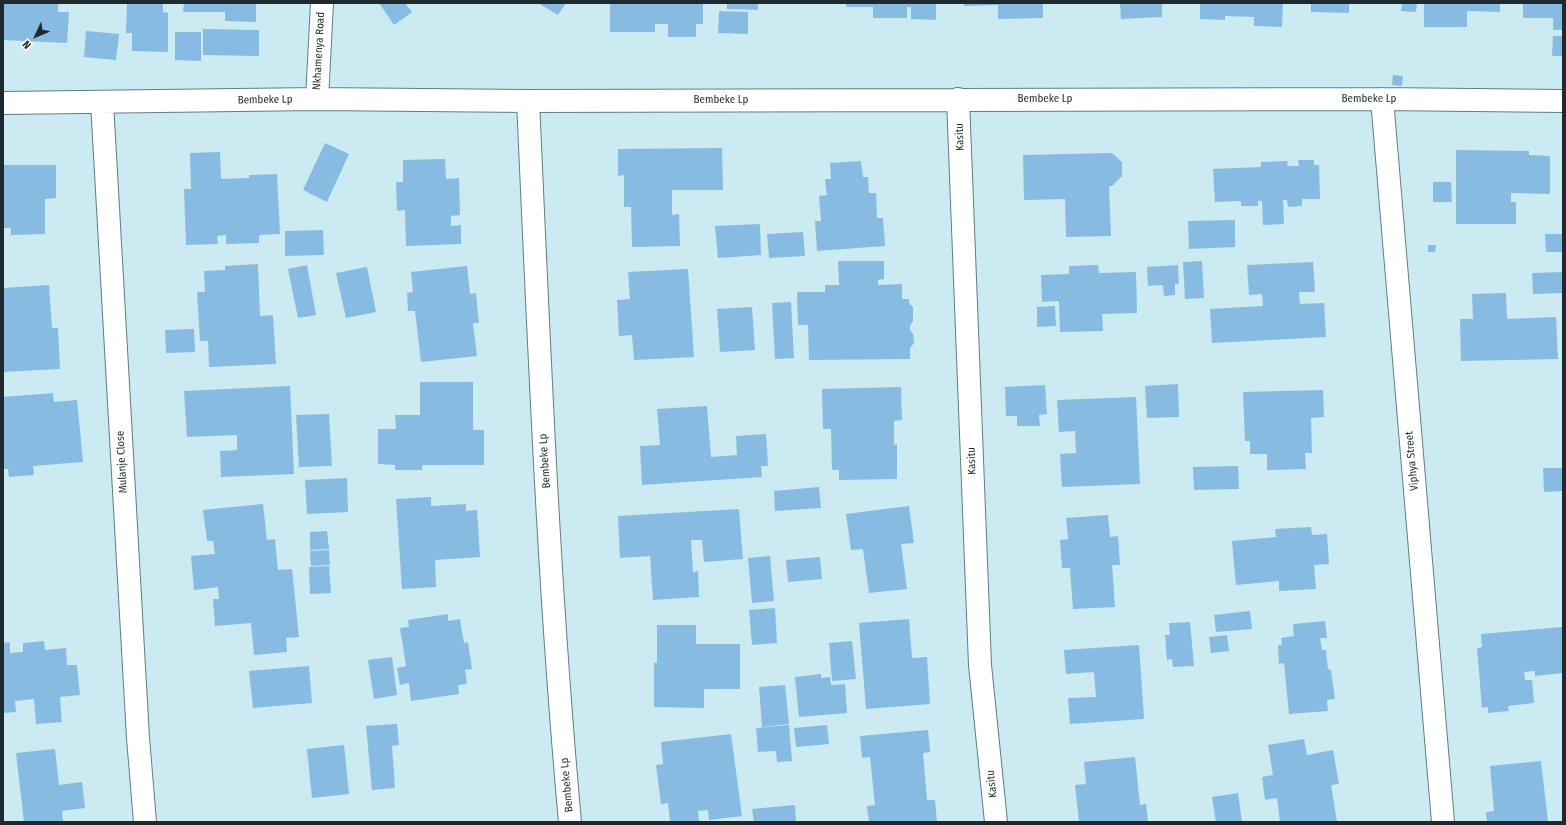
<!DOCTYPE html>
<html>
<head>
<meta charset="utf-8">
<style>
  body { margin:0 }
  #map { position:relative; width:1566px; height:825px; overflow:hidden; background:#cbeaf2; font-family:"Fira Sans Condensed",sans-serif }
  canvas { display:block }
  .frame { position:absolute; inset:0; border:4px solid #1e2a2d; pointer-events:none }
  .north { position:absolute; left:16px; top:16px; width:40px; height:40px; -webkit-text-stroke:3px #fff; paint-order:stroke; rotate:226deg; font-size:11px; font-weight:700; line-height:16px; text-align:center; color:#1e2a2d }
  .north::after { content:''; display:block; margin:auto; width:14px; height:18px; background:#1e2a2d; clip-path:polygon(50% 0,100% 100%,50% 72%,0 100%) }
</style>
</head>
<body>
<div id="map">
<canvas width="1566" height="825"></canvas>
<div class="frame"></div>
<div class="north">N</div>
</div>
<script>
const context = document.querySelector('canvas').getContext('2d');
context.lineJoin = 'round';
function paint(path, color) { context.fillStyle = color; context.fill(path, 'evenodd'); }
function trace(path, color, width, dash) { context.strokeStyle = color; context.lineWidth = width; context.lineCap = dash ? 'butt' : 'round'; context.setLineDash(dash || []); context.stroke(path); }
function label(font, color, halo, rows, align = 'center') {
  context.font = font + ' "Fira Sans Condensed",sans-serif'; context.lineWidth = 4; context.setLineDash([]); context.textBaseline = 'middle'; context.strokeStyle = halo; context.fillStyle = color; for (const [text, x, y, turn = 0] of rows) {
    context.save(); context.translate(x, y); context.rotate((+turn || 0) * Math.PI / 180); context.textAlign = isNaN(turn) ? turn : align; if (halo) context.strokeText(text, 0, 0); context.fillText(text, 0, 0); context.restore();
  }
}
const building = new Path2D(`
  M 3,3 L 58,3 L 58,12 L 69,12 L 67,43 L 3,40 Z
  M 127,3 L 163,3 L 163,12 L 168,13 L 168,52 L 132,51 L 132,33 L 126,33 Z
  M 184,3 L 256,3 L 256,22 L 225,21 L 225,12 L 183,12 Z
  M 379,3 L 405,3 L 412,12 L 394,25 Z
  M 538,3 L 566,3 L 558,15 Z
  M 610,3 L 703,3 L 703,24 L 696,24 L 696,37 L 668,37 L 668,24 L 655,24 L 655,32 L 610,32 Z
  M 727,3 L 758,3 L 758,10 L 727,9 Z
  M 846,3 L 936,3 L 936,20 L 911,19 L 911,7 L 907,7 L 907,18 L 873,18 L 873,7 L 846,7 Z
  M 964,3 L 1043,3 L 1043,18 L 998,19 L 998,5 L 964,6 Z
  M 1120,3 L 1162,3 L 1162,17 L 1121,19 Z
  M 1200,3 L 1283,3 L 1282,27 L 1254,26 L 1254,17 L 1225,16 L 1225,20 L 1200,19 Z
  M 1311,3 L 1349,3 L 1349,13 L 1311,12 Z
  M 1402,3 L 1417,3 L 1416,12 L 1401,11 Z
  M 1424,3 L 1500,3 L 1500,12 L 1467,11 L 1467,27 L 1424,27 Z
  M 1523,3 L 1563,3 L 1563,30 L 1553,30 L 1553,18 L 1523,18 Z
  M 719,11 L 748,12 L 748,34 L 718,33 Z
  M 203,29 L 259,30 L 259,56 L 203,55 Z
  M 86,31 L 119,34 L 116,60 L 84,57 Z
  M 175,32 L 201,32 L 201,61 L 175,60 Z
  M 1553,36 L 1563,36 L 1563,56 L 1552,56 Z
  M 1393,75 L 1403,76 L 1402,86 L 1392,85 Z
  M 325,143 L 349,154 L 327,202 L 303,190 Z
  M 722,148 L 723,190 L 672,190 L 672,215 L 679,214 L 680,246 L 632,247 L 631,207 L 624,207 L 624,175 L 618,176 L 618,149 Z
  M 1456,150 L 1529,151 L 1529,155 L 1550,156 L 1550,194 L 1511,193 L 1511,202 L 1516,202 L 1516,224 L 1456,224 Z
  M 220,152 L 221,179 L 249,178 L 249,175 L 277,174 L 280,234 L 259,235 L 259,243 L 226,244 L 226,235 L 217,236 L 218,244 L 186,245 L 184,189 L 191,189 L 190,153 Z
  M 1112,153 L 1122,162 L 1122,176 L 1112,186 L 1109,186 L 1111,236 L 1066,237 L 1065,199 L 1024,200 L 1023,155 Z
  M 445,159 L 446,179 L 459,178 L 460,215 L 451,216 L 451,226 L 461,225 L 461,244 L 406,246 L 405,210 L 397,211 L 396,182 L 403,182 L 403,160 Z
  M 1298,160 L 1314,160 L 1314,165 L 1319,165 L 1320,199 L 1302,199 L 1302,206 L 1288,207 L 1287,200 L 1283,200 L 1284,224 L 1263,225 L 1262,201 L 1258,201 L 1258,206 L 1241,206 L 1241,201 L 1215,202 L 1213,169 L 1261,167 L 1261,162 L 1288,161 L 1287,166 L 1299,166 Z
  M 861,161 L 863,177 L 868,177 L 869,193 L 876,193 L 877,218 L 883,218 L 885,246 L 817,251 L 815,221 L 821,221 L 819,196 L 827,195 L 825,179 L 831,179 L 830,163 Z
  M 3,165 L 56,165 L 56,198 L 45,199 L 45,234 L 11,235 L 11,228 L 3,228 Z
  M 1433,182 L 1451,182 L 1452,202 L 1433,202 Z
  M 1235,220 L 1235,247 L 1189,249 L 1188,221 Z
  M 760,224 L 761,255 L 718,258 L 715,226 Z
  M 323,230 L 324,255 L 285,256 L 285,231 Z
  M 803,232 L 805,256 L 769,258 L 767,234 Z
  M 1545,234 L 1563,234 L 1563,252 L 1546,252 Z
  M 1428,245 L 1436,245 L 1435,252 L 1428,252 Z
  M 838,261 L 884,261 L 884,279 L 878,280 L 878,285 L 902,284 L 902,299 L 909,299 L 909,303 L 913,307 L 913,321 L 910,326 L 910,330 L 913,334 L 914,343 L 910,348 L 910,359 L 809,360 L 808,325 L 798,325 L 797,292 L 825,292 L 825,285 L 839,285 Z
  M 1202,261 L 1204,298 L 1185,299 L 1183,262 Z
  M 1313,262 L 1315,292 L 1299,292 L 1300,304 L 1324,303 L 1326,337 L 1212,343 L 1210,309 L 1263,306 L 1262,294 L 1249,295 L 1247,265 Z
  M 258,264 L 260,316 L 273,315 L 276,364 L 209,367 L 208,341 L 200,341 L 197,292 L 205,292 L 204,271 L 225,270 L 225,266 Z
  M 307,265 L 316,315 L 298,318 L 288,269 Z
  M 1098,265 L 1099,273 L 1136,272 L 1137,313 L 1102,314 L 1103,331 L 1060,332 L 1059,301 L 1042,302 L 1041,275 L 1069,274 L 1069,266 Z
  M 1178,265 L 1179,284 L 1175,284 L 1175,295 L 1164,296 L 1163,285 L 1148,286 L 1147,267 Z
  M 467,266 L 470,294 L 476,293 L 479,323 L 473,323 L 477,356 L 421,362 L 415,311 L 408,311 L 407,293 L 413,292 L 411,272 Z
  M 367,267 L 376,312 L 346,318 L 336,273 Z
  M 688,269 L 694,357 L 634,360 L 632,335 L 619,336 L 617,300 L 630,299 L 628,272 Z
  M 1563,272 L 1563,293 L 1533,294 L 1532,273 Z
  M 49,285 L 52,328 L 58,328 L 60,369 L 3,372 L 3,288 Z
  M 1506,293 L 1507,319 L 1556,317 L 1558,359 L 1461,361 L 1460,319 L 1473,319 L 1472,294 Z
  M 791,302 L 794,358 L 775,359 L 772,303 Z
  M 1055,306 L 1056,326 L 1037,327 L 1037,307 Z
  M 752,307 L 755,350 L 720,352 L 717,309 Z
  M 194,329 L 195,352 L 166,353 L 165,330 Z
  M 420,382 L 473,382 L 473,430 L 484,430 L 484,465 L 422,465 L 422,470 L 395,470 L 395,465 L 378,464 L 378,429 L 396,429 L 395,415 L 420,415 Z
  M 1178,384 L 1179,417 L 1147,418 L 1145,386 Z
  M 1045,385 L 1047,414 L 1039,415 L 1040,426 L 1017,426 L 1017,416 L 1006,416 L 1005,387 Z
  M 290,386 L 294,474 L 221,477 L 220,451 L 237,450 L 237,435 L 187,437 L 184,391 Z
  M 901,387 L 902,420 L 894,421 L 894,445 L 897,444 L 897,479 L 839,480 L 839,470 L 832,470 L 831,429 L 823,429 L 822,389 Z
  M 1323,390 L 1324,417 L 1311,418 L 1312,453 L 1305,453 L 1306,469 L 1267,470 L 1267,454 L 1250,454 L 1250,441 L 1245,441 L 1243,392 Z
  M 53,393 L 54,402 L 77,400 L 83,462 L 33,466 L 34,475 L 9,477 L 8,469 L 3,469 L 3,397 Z
  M 1136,397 L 1140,484 L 1062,487 L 1060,454 L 1076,453 L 1075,431 L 1059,432 L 1057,400 Z
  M 707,406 L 711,457 L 737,455 L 736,436 L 766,434 L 768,466 L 761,466 L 762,477 L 642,485 L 640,446 L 660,445 L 657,409 Z
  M 329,414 L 332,466 L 299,467 L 296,415 Z
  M 1238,466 L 1239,489 L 1194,490 L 1193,467 Z
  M 1543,468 L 1563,468 L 1563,491 L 1544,492 Z
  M 347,478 L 348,512 L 307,514 L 305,480 Z
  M 819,487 L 821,508 L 775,511 L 774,491 Z
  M 431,497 L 431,506 L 466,504 L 466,511 L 477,510 L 480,557 L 435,560 L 436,587 L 402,589 L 396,499 Z
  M 263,504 L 267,540 L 275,539 L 278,570 L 292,569 L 299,637 L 286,638 L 287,652 L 254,655 L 251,623 L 215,626 L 213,599 L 219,599 L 218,587 L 194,590 L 191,556 L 215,554 L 213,541 L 207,541 L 203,510 Z
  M 909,506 L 914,543 L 901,544 L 907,589 L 869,593 L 863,549 L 851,550 L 846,514 Z
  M 739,509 L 743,559 L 704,562 L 702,540 L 691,540 L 693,572 L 698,571 L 699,597 L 653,600 L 650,556 L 620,558 L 618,516 Z
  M 1108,515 L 1110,537 L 1118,536 L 1120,565 L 1112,565 L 1115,607 L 1073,609 L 1070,568 L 1062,568 L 1060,540 L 1068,539 L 1066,518 Z
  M 1311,527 L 1312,535 L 1327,534 L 1329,564 L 1314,565 L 1316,589 L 1279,591 L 1279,581 L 1236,585 L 1232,541 L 1276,537 L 1275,529 Z
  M 327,531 L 329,549 L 310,550 L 310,532 Z
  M 329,550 L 330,565 L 311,566 L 310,551 Z
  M 770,556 L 774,601 L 752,603 L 748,558 Z
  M 820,557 L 822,579 L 788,582 L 786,560 Z
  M 329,566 L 331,593 L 310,594 L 309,567 Z
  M 775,608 L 777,643 L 752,645 L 749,610 Z
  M 1250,611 L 1252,629 L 1216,632 L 1214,615 Z
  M 448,614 L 448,621 L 460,619 L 464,643 L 468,642 L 472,669 L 465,670 L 467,684 L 458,685 L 459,694 L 411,701 L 409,683 L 400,685 L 397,668 L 406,666 L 400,628 L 409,627 L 408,620 Z
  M 909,619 L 912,658 L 927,657 L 930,704 L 866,709 L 859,623 Z
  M 1325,621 L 1327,638 L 1320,638 L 1322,650 L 1326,650 L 1328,669 L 1331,670 L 1335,699 L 1327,700 L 1328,711 L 1289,714 L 1284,663 L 1279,664 L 1278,645 L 1282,645 L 1281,638 L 1294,636 L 1293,624 Z
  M 1190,622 L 1194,666 L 1173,667 L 1172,659 L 1167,660 L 1165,635 L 1170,635 L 1169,623 Z
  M 657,625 L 696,625 L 696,644 L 740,644 L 740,689 L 704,689 L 704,708 L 654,707 L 654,663 L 657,663 Z
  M 1563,627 L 1563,673 L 1535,676 L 1535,671 L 1524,672 L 1525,680 L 1532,680 L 1534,703 L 1508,706 L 1509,711 L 1488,713 L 1488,707 L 1482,708 L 1477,648 L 1482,647 L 1481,634 Z
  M 1227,635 L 1229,651 L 1211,653 L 1209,637 Z
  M 44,641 L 45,650 L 66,648 L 67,665 L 77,665 L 80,695 L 60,697 L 62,722 L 36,724 L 34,699 L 15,701 L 16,712 L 3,713 L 3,643 L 10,642 L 10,653 L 23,652 L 23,643 Z
  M 852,641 L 856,679 L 832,681 L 829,643 Z
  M 1139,645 L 1144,719 L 1070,724 L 1068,698 L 1096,697 L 1094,672 L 1066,674 L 1064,650 Z
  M 392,657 L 397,695 L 374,699 L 368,660 Z
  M 309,666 L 312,703 L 253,708 L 249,671 Z
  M 821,674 L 821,678 L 830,677 L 831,685 L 845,684 L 847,713 L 799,717 L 795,677 Z
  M 785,685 L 789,724 L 762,727 L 759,687 Z
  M 397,724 L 399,745 L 392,746 L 395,788 L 372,790 L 366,726 Z
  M 789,725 L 792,761 L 777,762 L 776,751 L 758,752 L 756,728 Z
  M 827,725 L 829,744 L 796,747 L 794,728 Z
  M 928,730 L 930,752 L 923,753 L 927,800 L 935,800 L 937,822 L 869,822 L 867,806 L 875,805 L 870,757 L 862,758 L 860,736 Z
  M 731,734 L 742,816 L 709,820 L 708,810 L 698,811 L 699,821 L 670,822 L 668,803 L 661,804 L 656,765 L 663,764 L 661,742 Z
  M 1304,739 L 1307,755 L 1333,750 L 1339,784 L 1331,785 L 1337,822 L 1280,822 L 1277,798 L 1265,800 L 1262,777 L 1273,775 L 1268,745 Z
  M 344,745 L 349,794 L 312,798 L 307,749 Z
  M 55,749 L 59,785 L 82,782 L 85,808 L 62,811 L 63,822 L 24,822 L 16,753 Z
  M 1135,757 L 1140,805 L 1146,804 L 1148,822 L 1079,822 L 1075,785 L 1086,784 L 1084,762 Z
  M 1541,761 L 1548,822 L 1487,822 L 1486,812 L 1494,811 L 1490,766 Z
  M 1238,793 L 1242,822 L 1216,822 L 1212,797 Z
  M 795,805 L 796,822 L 754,822 L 752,809 Z`);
const street = new Path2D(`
  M 317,99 L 322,3
  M 958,99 L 980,665 L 996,822
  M 1382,99 L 1443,822
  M 528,101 C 539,341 548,582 570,822
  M 102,102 L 138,738 L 145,822
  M 3,103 L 317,99 L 528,101 L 1382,99 L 1563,101`);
const streetNames = [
  ["Nkhamenya Road",319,51,-87],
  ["Bembeke Lp",1045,99],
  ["Bembeke Lp",1369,99],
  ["Bembeke Lp",265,100,-1],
  ["Bembeke Lp",721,100],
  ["Kasitu",960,137,-92],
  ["Bembeke Lp",545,461,-94],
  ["Kasitu",972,461,-92],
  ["Viphya Street",1412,461,-95],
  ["Mulanje Close",122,462,-93],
  ["Kasitu",992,784,-96],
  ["Bembeke Lp",567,785,-95]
];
paint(building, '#88bbe2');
trace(street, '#617d84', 24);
trace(street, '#fff', 22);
label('11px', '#1e2a2d', '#fff', streetNames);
</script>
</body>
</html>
